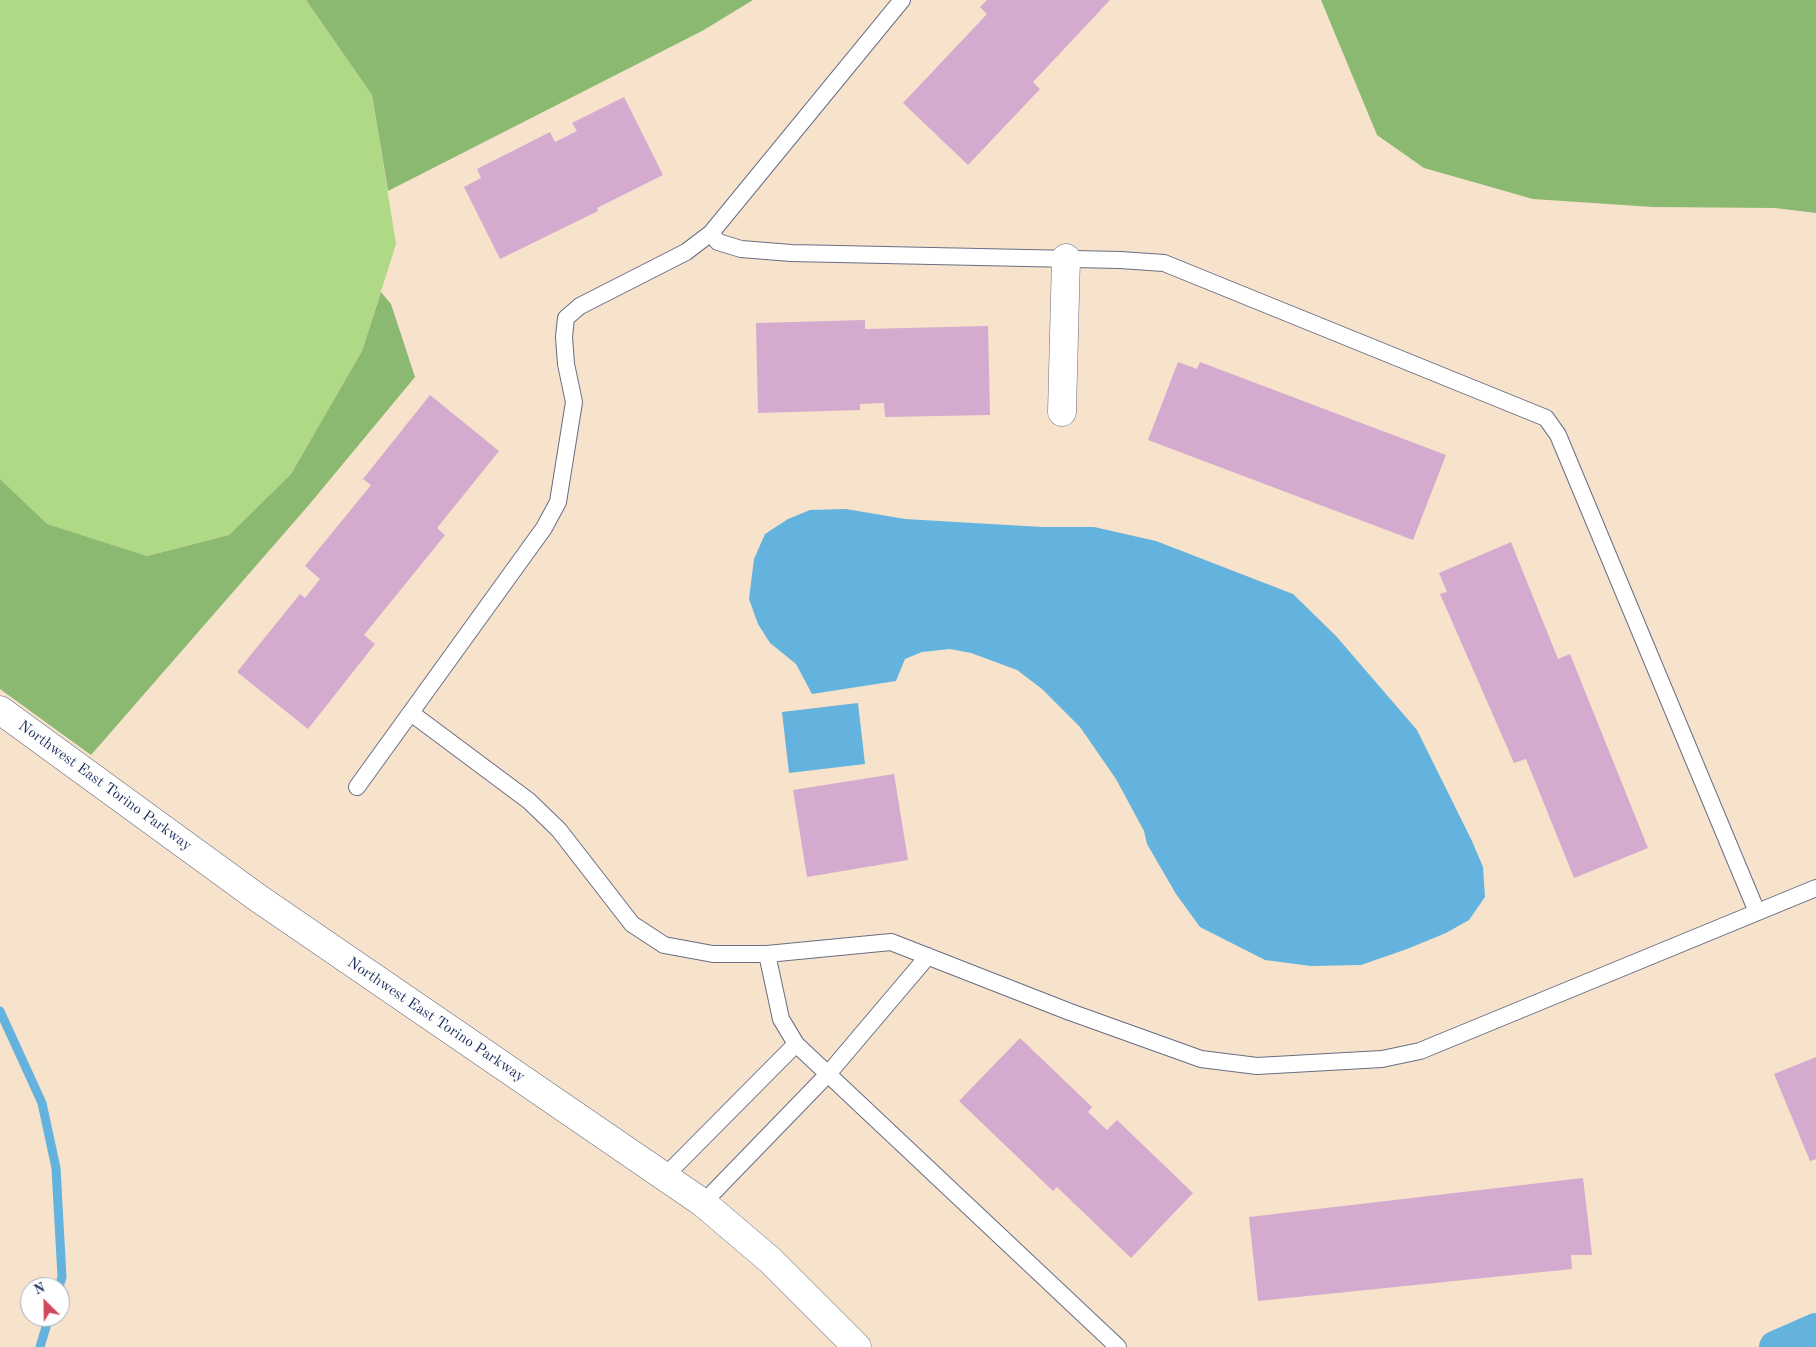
<!DOCTYPE html>
<html>
<head>
<meta charset="utf-8">
<style>
  body { margin:0 }
  #map { position:relative; width:1816px; height:1347px; overflow:hidden; background:#f7e2cb; font-family:"Old Standard TT",serif }
  canvas { display:block }
  .north { position:absolute; left:20px; top:1277px; width:50px; height:50px; box-sizing:border-box; background:#fff; border:1px solid #a4acbf; border-radius:50%; rotate:337deg; font-size:14px; font-weight:700; line-height:20px; text-align:center; color:#1b2f5e }
  .north::after { content:''; display:block; margin:auto; width:18px; height:22px; background:#d1495b; clip-path:polygon(50% 0,100% 100%,50% 72%,0 100%) }
</style>
</head>
<body>
<div id="map">
<canvas width="1816" height="1347"></canvas>
<div class="north">N</div>
</div>
<script>
const context = document.querySelector('canvas').getContext('2d');
context.lineJoin = 'round';
function paint(path, color) { context.fillStyle = color; context.fill(path, 'evenodd'); }
function trace(path, color, width, dash) { context.strokeStyle = color; context.lineWidth = width; context.lineCap = dash ? 'butt' : 'round'; context.setLineDash(dash || []); context.stroke(path); }
function label(font, color, halo, rows, align = 'center') {
  context.font = font + ' "Old Standard TT",serif'; context.lineWidth = 5; context.setLineDash([]); context.textBaseline = 'middle'; context.strokeStyle = halo; context.fillStyle = color; for (const [text, x, y, turn = 0] of rows) {
    context.save(); context.translate(x, y); context.rotate((+turn || 0) * Math.PI / 180); context.textAlign = isNaN(turn) ? turn : align; if (halo) context.strokeText(text, 0, 0); context.fillText(text, 0, 0); context.restore();
  }
}
const green = new Path2D(`
  M 0,0 L 306,0 L 372,95 L 396,244 L 362,351 L 291,474 L 229,535 L 147,556 L 46,524 L 0,479 Z`);
const forest = new Path2D(`
  M 306,0 L 753,0 L 702,31 L 388,191 L 372,95 Z
  M 1321,0 L 1816,0 L 1816,213 L 1775,208 L 1653,207 L 1533,199 L 1424,168 L 1377,135 Z
  M 381,292 L 391,304 L 415,377 L 308,506 L 91,755 L 0,689 L 0,479 L 47,524 L 147,556 L 229,535 L 291,474 L 362,351 Z`);
const water = new Path2D(`
  M 846,509 L 905,519 L 1042,527 L 1094,527 L 1156,541 L 1293,594 L 1336,636 L 1417,730 L 1472,841 L 1483,867 L 1485,897 L 1469,920 L 1446,933 L 1407,949 L 1361,965 L 1311,966 L 1265,960 L 1200,927 L 1176,894 L 1147,844 L 1144,831 L 1116,779 L 1080,727 L 1042,689 L 1017,670 L 971,653 L 950,649 L 922,652 L 905,659 L 896,681 L 812,694 L 796,664 L 770,643 L 758,624 L 749,599 L 754,559 L 765,534 L 788,519 L 810,510 Z
  M 858,703 L 865,764 L 789,773 L 782,712 Z`);
const stream = new Path2D(`
  M 0,1011 L 42,1103 L 56,1168 L 62,1277 L 59,1287
  M 40,1347 L 49,1317`);
const canal = new Path2D(`
  M 1775,1347 L 1816,1329`);
const building = new Path2D(`
  M 987,0 L 1110,0 L 1033,82 L 1040,89 L 968,165 L 903,103 L 987,14 L 980,7 Z
  M 624,97 L 663,175 L 597,208 L 598,211 L 500,259 L 464,187 L 481,178 L 477,169 L 550,132 L 555,142 L 577,131 L 572,123 Z
  M 865,320 L 865,329 L 988,326 L 990,415 L 885,417 L 884,403 L 860,404 L 860,410 L 758,413 L 756,323 Z
  M 1178,362 L 1197,369 L 1200,362 L 1446,455 L 1413,540 L 1148,440 Z
  M 430,395 L 499,451 L 437,528 L 445,535 L 364,635 L 375,644 L 308,729 L 237,672 L 300,594 L 305,598 L 320,579 L 305,566 L 371,485 L 363,479 Z
  M 1511,542 L 1558,659 L 1570,654 L 1648,848 L 1574,878 L 1526,759 L 1514,763 L 1440,594 L 1447,592 L 1439,573 Z
  M 894,774 L 908,860 L 807,877 L 793,790 Z
  M 1020,1038 L 1092,1107 L 1088,1112 L 1107,1130 L 1117,1120 L 1193,1193 L 1131,1258 L 1057,1187 L 1053,1191 L 959,1101 Z
  M 1816,1057 L 1816,1159 L 1810,1161 L 1774,1074 Z
  M 1583,1178 L 1592,1255 L 1571,1255 L 1572,1269 L 1258,1301 L 1249,1217 Z`);
const lane = new Path2D(`
  M 711,233 L 718,242 L 741,249 L 791,253 L 1120,260 L 1164,263 L 1546,418 L 1558,435 L 1757,912
  M 411,713 L 529,801 L 559,830 L 632,924 L 664,945 L 713,954 L 767,954 L 891,942 L 1070,1012 L 1201,1059 L 1257,1066 L 1382,1059 L 1420,1051 L 1816,888
  M 357,787 L 544,528 L 558,502 L 574,402 L 566,364 L 564,337 L 566,318 L 580,306 L 686,252 L 711,233 L 902,0
  M 767,954 L 781,1019 L 796,1044 L 1118,1347
  M 664,1177 L 796,1044
  M 703,1203 L 828,1074 L 928,956`);
const street = new Path2D(`
  M 1062,412 L 1066,258`);
const secondary = new Path2D(`
  M 0,710 L 258,898 L 703,1203 L 770,1260 L 857,1347`);
const streetNames = [
  ["Northwest East Torino Parkway",105,786,36],
  ["Northwest East Torino Parkway",436,1020,34]
];
paint(green, '#afd984');
paint(forest, '#8bb972');
paint(water, '#64b3de');
trace(stream, '#64b3de', 9);
trace(canal, '#64b3de', 32);
paint(building, '#d4aace');
trace(lane, '#686e84', 18);
trace(street, '#686e84', 29);
trace(secondary, '#686e84', 29);
trace(lane, '#fff', 16);
trace(street, '#fff', 28);
trace(secondary, '#fff', 28);
label('15px', '#1b2f5e', '#fff', streetNames);
</script>
</body>
</html>
